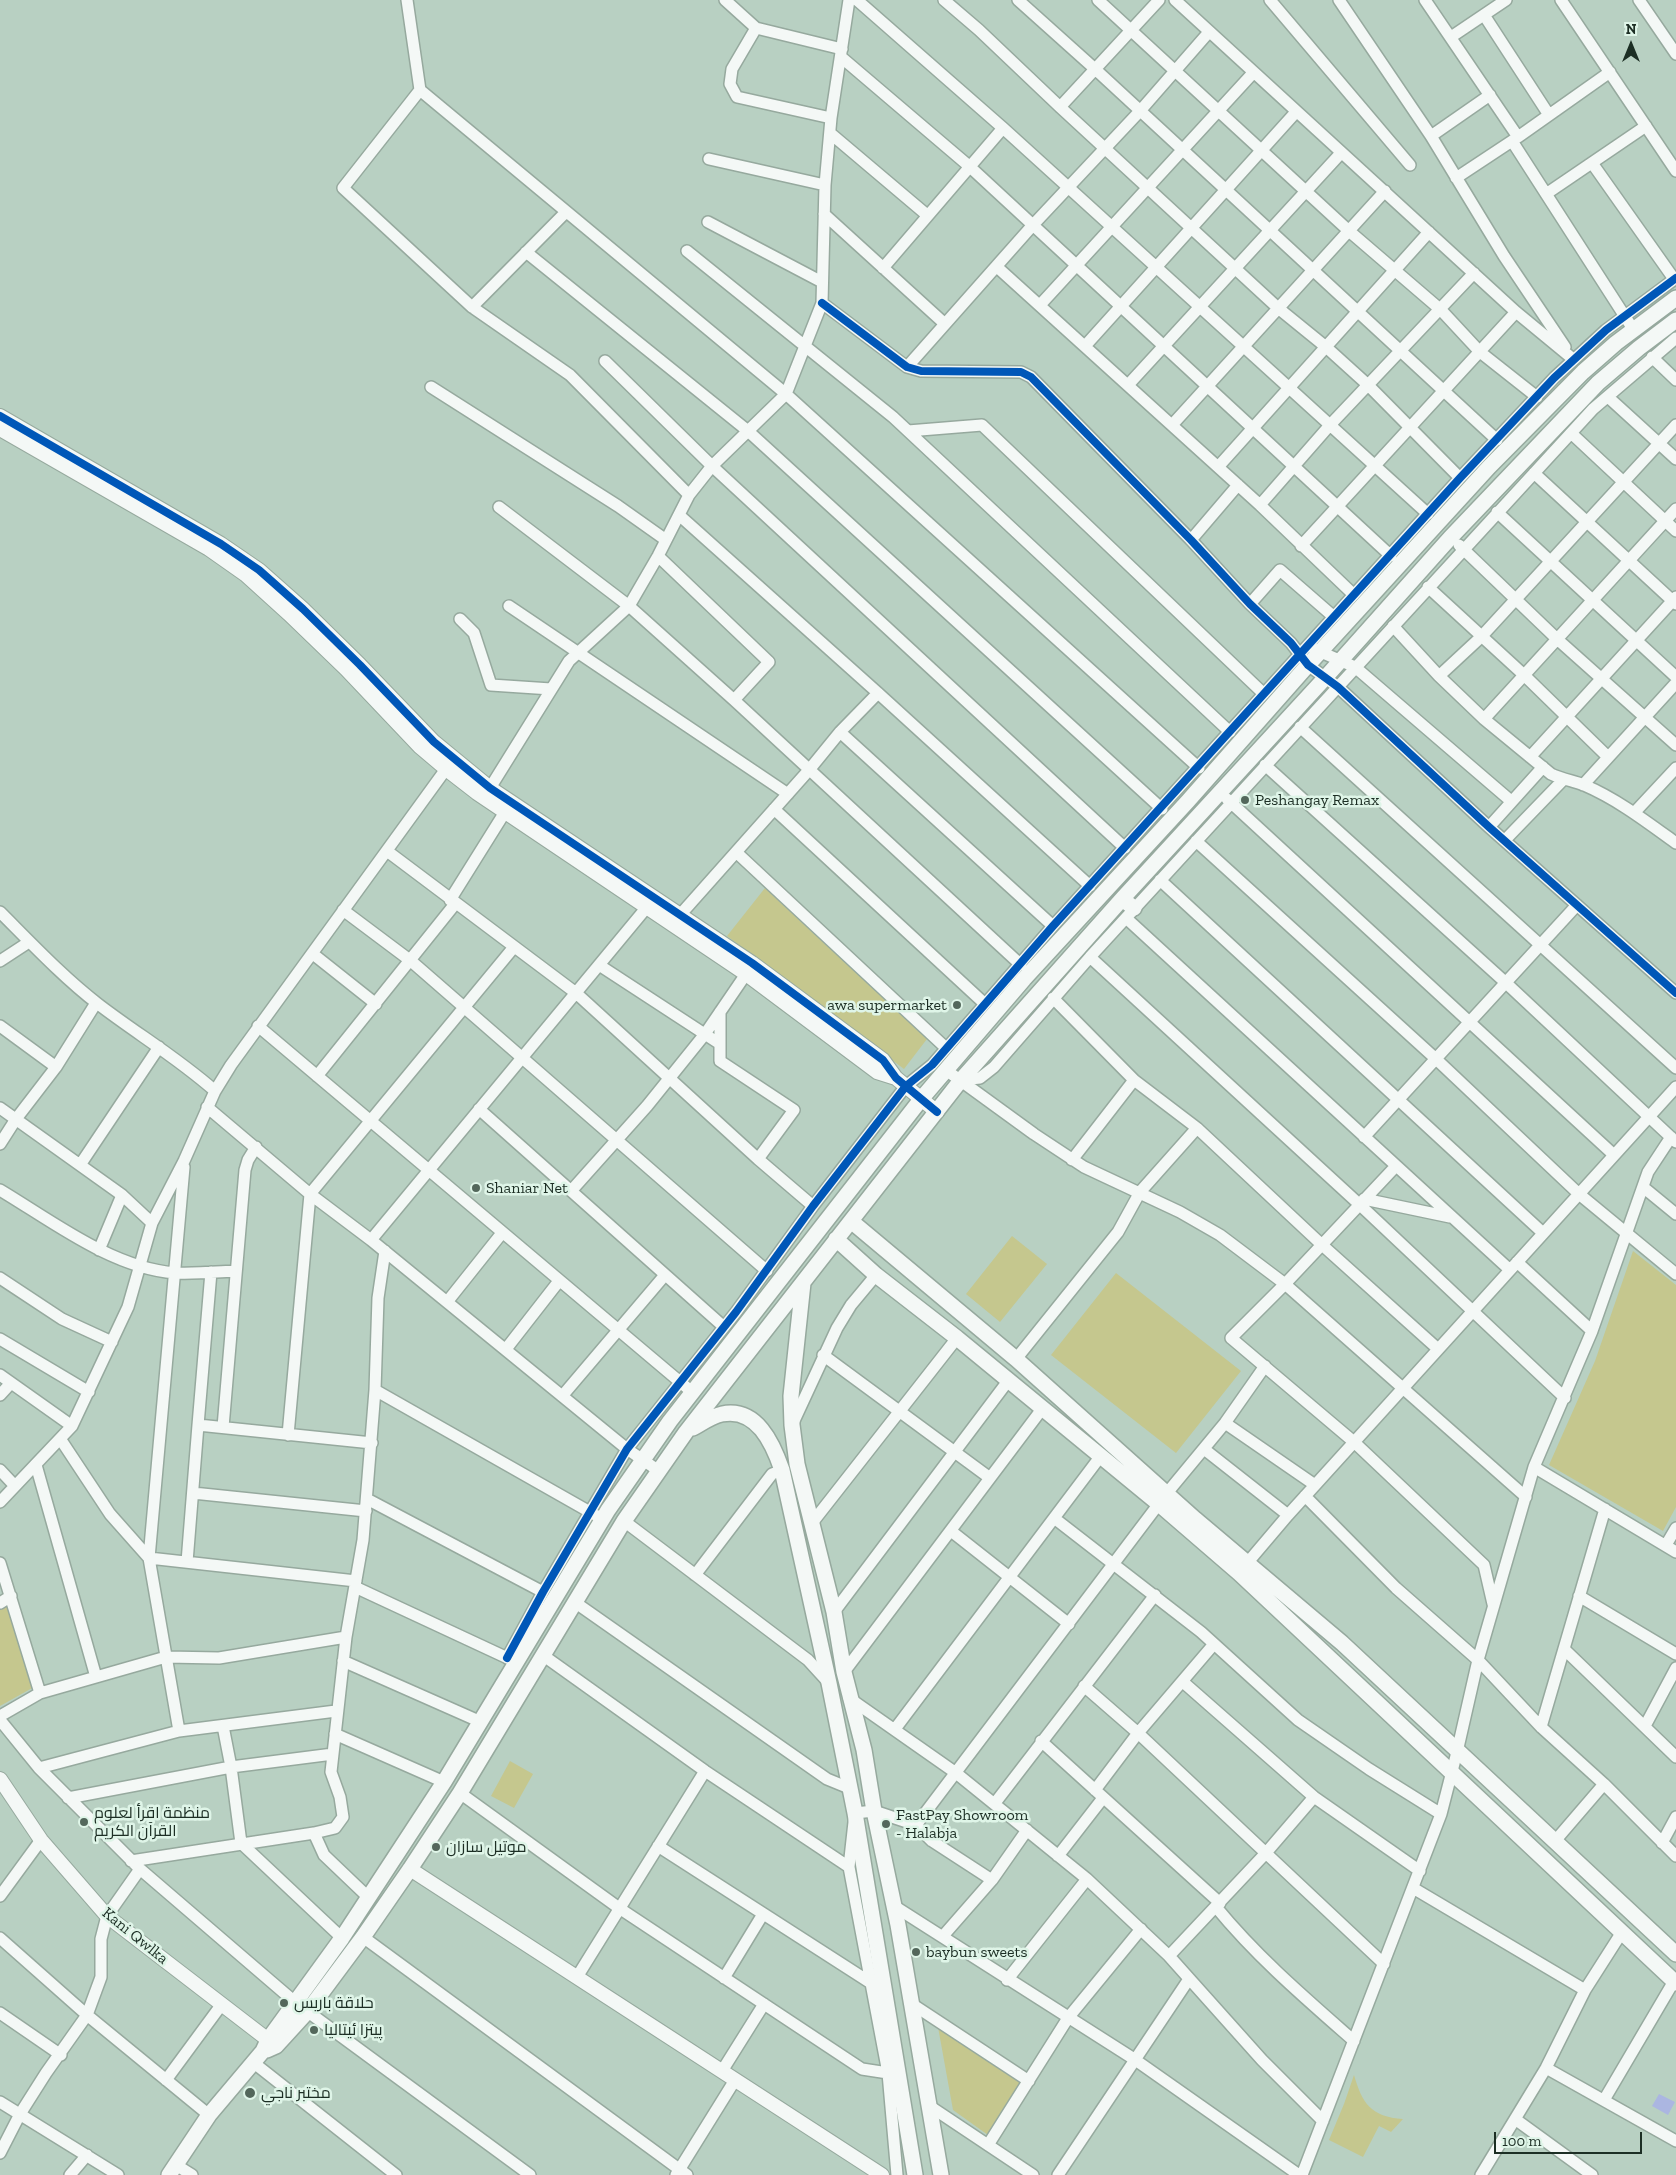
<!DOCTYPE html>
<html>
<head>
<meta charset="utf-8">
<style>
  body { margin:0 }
  #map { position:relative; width:1676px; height:2175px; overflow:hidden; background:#b8d0c2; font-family:"Zilla Slab",serif }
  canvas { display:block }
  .north { position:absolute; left:1606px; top:20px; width:50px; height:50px; -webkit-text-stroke:4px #dff5e8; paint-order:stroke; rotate:0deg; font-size:14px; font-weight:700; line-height:20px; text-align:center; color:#1c2e24 }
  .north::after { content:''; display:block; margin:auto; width:18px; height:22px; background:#1c2e24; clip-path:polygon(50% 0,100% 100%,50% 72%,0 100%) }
  .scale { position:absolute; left:1494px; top:2132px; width:148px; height:22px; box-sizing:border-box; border:2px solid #1c2e24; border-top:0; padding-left:6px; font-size:15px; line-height:18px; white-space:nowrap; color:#1c2e24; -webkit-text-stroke:4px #dff5e8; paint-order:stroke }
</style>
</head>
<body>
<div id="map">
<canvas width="1676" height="2175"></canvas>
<div class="north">N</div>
<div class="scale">100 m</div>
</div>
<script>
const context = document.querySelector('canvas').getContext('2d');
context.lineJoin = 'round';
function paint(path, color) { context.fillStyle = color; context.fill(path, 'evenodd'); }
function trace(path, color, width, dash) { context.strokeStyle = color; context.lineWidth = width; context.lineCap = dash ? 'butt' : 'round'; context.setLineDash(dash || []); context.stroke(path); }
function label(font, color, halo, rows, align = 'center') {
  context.font = font + ' "Zilla Slab",Cairo,serif'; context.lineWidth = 5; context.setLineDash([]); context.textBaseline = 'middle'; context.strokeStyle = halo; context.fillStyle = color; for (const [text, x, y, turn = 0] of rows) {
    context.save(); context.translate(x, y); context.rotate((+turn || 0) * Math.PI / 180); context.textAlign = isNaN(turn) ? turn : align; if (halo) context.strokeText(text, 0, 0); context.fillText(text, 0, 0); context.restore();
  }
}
const green = new Path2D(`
  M 765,888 L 927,1039 L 904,1069 L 727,936 Z
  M 1012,1236 L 1047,1264 L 1000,1322 L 966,1294 Z
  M 1633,1251 L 1676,1285 L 1676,1507 L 1663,1531 L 1549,1465 L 1595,1361 Z
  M 1116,1273 L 1241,1371 L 1176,1453 L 1051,1355 Z
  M 7,1606 L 34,1687 L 0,1706 L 0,1610 Z
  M 510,1761 L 533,1774 L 514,1808 L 491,1796 Z
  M 938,2027 L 1022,2082 L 988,2135 L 953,2110 Z
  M 1354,2075 C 1362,2103 1371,2117 1403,2119 L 1391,2132 L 1379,2126 L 1363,2157 L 1329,2140 L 1344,2104 Z`);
const water = new Path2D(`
  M 1659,2094 L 1675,2102 L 1668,2115 L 1652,2106 Z`);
const minor = new Path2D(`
  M 407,0 L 420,90 L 786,394 L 1199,768
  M 725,0 L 756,28 L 842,49
  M 857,0 L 1003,128 L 1428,514
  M 944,0 L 979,30 L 1060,107 L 1278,308 L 1326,347 L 1368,385 L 1460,478
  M 1018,0 L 1095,69 L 1497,440
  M 1098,0 L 1349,231 L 1441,310 L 1480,352 L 1537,397
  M 1175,0 L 1516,312 L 1573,359
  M 1270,0 L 1410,165
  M 1339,0 L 1431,136 L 1504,256 L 1565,347
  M 1425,0 L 1518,137
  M 1561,0 L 1676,171
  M 1639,0 L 1676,54
  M 1484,15 L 1549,115
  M 756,28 L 732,69 L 730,84 L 737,97 L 831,118
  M 1451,37 L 1506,0
  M 841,57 L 969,166 L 1391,556
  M 420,90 L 343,188 L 472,307 L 570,375 L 689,495
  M 1060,107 L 1159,0
  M 830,133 L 927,215
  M 1431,136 L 1490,95
  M 1512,141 L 1633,329
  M 709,159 L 825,185
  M 1592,163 L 1674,279
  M 1456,178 L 1518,137 L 1610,72
  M 1546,194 L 1646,126
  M 824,214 L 945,324
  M 708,222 L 822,282
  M 687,251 L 893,417 L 1230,732
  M 526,252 L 748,431 L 1162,809
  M 997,267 L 1260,505 L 1354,595
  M 883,268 L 1003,128
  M 822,303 L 907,367 L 921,371 L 1021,372 L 1031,377 L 1191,540 L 1250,604 L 1291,643 L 1308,665 L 1338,687 L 1489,827 L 1676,993
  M 1040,305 L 1253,73
  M 472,307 L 566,212
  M 1085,346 L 1296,112
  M 1652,357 L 1676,380
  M 605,361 L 712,466 L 1125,848
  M 907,367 L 1032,226 L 1140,111 L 1209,32
  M 1128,385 L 1341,153
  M 431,387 L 618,506 L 666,540
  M 1608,397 L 1676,459
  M 1172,425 L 1385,191
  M 908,431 L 982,425 L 1264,694
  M 1571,433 L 1676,531
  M 1218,467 L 1429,232
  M 1534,473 L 1676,604
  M 1260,505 L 1330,425 L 1474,273
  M 499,507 L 629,606 L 734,700 L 1021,965
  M 1497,512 L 1676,677
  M 679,515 L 878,693 L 1090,886
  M 1191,540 L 1238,485
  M 1459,545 L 1557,639 L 1676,745
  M 1301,546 L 1516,312
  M 658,556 L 769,662 L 734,700
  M 1428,587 L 1524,675 L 1608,757
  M 1250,604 L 1280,570 L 1334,617
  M 509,606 L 788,794
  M 460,619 L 474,633 L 491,685 L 551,689
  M 1393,626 L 1439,676 L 1484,719 L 1551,774 C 1562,779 1573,781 1584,785 C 1617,799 1647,822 1676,843
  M 1314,649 L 1355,667 L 1511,801
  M 1439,676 L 1481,637 L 1676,425
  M 1484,719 L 1676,509
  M 1300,727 L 1676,1068
  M 840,732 L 1053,926
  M 1530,757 L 1676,597
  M 1265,765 L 1505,982 L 1676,1142
  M 1583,785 L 1676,683
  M 490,788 L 569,661 L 629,606 L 658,556 L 689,495 L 712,466 L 786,394 L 822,303 L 825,185 L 831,118 L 849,0
  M 1227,799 L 1614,1155
  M 774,809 L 985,1004
  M 1634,813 L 1676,768
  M 1489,827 L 1543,767
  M 1505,840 L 1563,780
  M 1196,841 L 1436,1059 L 1579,1194 L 1676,1274
  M 387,851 L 576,993 L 758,1159 L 813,1206
  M 736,852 L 946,1048
  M 1160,880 L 1543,1233
  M 450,900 L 505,812
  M 343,910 L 411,961 L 767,1271
  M 0,912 C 30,942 64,978 98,1004 C 137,1034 178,1058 215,1091
  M 680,915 L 809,770 L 840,732 L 878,693
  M 1126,918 L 1510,1270
  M 313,954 L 376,1004
  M 1090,957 L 1359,1204 L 1565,1398
  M 0,961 L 29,942
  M 599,965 L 720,1044
  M 1053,998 L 1134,1080 L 1197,1128 L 1321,1244 L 1438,1349
  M 720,1012 L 720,1061 L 794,1110 L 758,1159
  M 0,1026 L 56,1067
  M 258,1026 L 692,1392
  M 946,1070 L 1034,1134 L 1084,1167 L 1180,1212 L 1220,1235 L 1285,1284 L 1526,1497
  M 317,1076 L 455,904
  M 961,1080 L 980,1078 L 994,1067 L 1090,957 L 1593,409 L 1676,338
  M 207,1107 L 310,1194 L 371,1240 L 627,1449 L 659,1471
  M 0,1108 L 122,1195 L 152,1223
  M 479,1109 L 724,1327
  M 1364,1137 L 1577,905
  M 0,1144 L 16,1119 L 56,1067 L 96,1003
  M 1072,1160 L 1134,1080
  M 80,1165 L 159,1047
  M 1396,1166 L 1285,1284 L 1231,1338 L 1354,1442 L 1484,1565 L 1493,1604
  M 1643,1187 L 1676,1214
  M 0,1190 C 52,1221 112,1268 175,1273 C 194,1274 216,1272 236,1271
  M 571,1191 L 647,1106 L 705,1034 L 746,974
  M 1364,1199 L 1450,1217
  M 371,1240 L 647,907
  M 99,1250 L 122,1195
  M 1517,1262 L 1592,1331
  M 0,1278 L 62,1319 L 112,1342
  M 447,1302 L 502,1233
  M 0,1339 L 89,1392
  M 506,1349 L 559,1281
  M 823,1355 L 990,1478
  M 1016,1359 L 1118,1232 L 1140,1192 L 1197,1128
  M 0,1375 L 72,1426
  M 375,1390 L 597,1516
  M 0,1395 L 11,1383
  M 563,1395 L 665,1275
  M 793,1423 L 837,1328 L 851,1305 L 876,1275
  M 1225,1423 L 1315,1485
  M 198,1425 L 211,1272
  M 223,1427 L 245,1170 L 248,1160 L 256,1147
  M 288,1435 L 310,1194 L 514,947
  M 61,1440 L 110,1514 L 149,1558 L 356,1581
  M 1204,1449 L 1288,1515
  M 36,1465 L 96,1677
  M 1534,1467 L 1676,1552
  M 0,1470 L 15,1486
  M 193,1493 L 366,1511
  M 1305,1496 L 1396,1588 L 1478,1660 L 1541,1727 L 1604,1784 L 1676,1856
  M 367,1499 L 543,1592
  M 0,1502 L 72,1426 L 128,1307 L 152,1223 L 184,1161 L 215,1091 L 231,1065 L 446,769
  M 1054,1518 L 1201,1632 L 1298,1720 L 1369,1769 L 1441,1814
  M 624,1521 L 808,1660 L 829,1683
  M 812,1523 L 957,1338
  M 951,1531 L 1069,1624
  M 1666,1545 L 1676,1528
  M 187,1562 L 198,1425 L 372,1443
  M 0,1563 L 40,1693
  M 1243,1568 L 1288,1515 L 1676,1087
  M 695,1575 L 772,1474 L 782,1470
  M 355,1587 L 514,1661
  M 1579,1596 L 1676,1654
  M 0,1603 L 11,1596
  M 576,1603 L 827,1779 L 849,1788
  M 834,1612 L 1008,1381
  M 1564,1649 L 1676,1757
  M 544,1656 L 705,1771 L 849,1867
  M 507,1658 L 543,1592 L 627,1449 L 736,1312 L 813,1206 L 906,1086 L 932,1065 L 1053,926 L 1460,478 L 1554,378 L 1606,330 L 1676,278
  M 343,1661 L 481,1722
  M 844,1672 L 1042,1409
  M 1183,1682 L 1314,1797 L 1420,1871
  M 1084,1686 L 1138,1733 L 1384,1964
  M 849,1698 L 956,1773 L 1087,1879 L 1169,1956 L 1262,2060 L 1323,2121
  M 0,1716 L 40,1693 L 166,1657 L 219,1658 L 346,1637
  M 0,1720 L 39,1768 L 140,1869 L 296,2003 L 530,2175
  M 223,1726 L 231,1767 L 241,1843 L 342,1938
  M 1645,1726 L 1676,1668
  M 1541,1727 L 1605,1509
  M 895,1729 L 1100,1457
  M 179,1731 L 149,1558 L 184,1167
  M 335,1734 L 444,1782
  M 1041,1741 L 1220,1903
  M 39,1768 L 179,1731 L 336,1711
  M 1095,1790 L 1138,1733 L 1214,1644
  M 460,1793 L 619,1908 L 862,2069 L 888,2073
  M 68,1798 L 231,1767 L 333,1754
  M 995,1803 L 1155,1595
  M 916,1825 L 932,1841 L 992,1880
  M 314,1833 L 324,1855 L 368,1897
  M 1555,1841 L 1604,1784
  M 1662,1843 L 1676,1817
  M 658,1846 L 871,1983
  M 1058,1856 L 1103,1798
  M 131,1861 L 314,1833 L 335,1828 L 343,1817 L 340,1797 L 331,1772 L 346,1637 L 363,1540 L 375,1390 L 378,1298 L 385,1251
  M 1413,1888 L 1585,1990
  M 0,1896 L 41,1840
  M 894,1906 L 1134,2059 L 1299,2175
  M 1216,1907 C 1257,1957 1305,1998 1354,2041
  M 943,1936 L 992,1880 L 1027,1830
  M 363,1937 L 687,2175
  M 0,1938 L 87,2015 L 209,2115
  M 1169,1956 L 1265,1854 L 1314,1797
  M 577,1977 L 705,1771
  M 724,1978 L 763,1914
  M 1007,1980 L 1087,1879
  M 912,2004 L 1029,2081
  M 0,2013 L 61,2055
  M 254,2063 L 396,2175
  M 1546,2068 L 1676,2141
  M 722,2071 L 764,2004
  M 166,2080 L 222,2004
  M 1604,2100 L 1674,1981
  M 0,2102 L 118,2175
  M 931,2107 L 1033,2175
  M 1515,2119 L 1592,2175
  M 988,2145 L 1068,2018 L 1141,1929
  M 0,2153 L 20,2114 L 46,2073 L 87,2015 L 101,1977 L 101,1939 L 107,1916 L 140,1869
  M 176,2165 L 192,2175
  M 70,2175 L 87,2155
  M 676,2175 L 735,2080
  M 897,2175 L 888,2073 L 849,1867 L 855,1813 L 874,1811 L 916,1825 L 1167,1493 L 1225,1423 L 1265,1366
  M 1058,2175 L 1189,1979
  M 1302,2175 L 1441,1814 L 1457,1752 L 1478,1660 L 1534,1467 L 1592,1331 L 1648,1172 L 1671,1137
  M 1481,2175 L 1546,2068 L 1585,1990 L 1622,1932`);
const tertiary = new Path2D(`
  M 0,416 L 221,544 L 259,570 L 303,609 L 360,665 L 434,742 L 490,788 L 752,963 L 883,1060 L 896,1078 L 937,1112
  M 0,429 L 209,549 L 246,575 L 289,614 L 346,669 L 420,747 L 446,769 L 477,793 L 746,974 L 877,1072 L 896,1078
  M 0,1779 L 41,1840 L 107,1916 L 276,2046
  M 410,1869 L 882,2175`);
const secondary = new Path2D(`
  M 1122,899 L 1134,908
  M 851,1221 L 1016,1359 L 1195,1519 L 1342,1643 L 1676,1954
  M 836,1239 L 876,1275 L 957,1338 L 1159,1504 L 1239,1573 L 1676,1983
  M 803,1283 L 791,1396 L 792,1425 L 797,1464 L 834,1612 L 844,1672 L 864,1750 L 874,1811 L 898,1925 L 941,2175
  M 693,1428 C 702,1423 712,1416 722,1414 C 757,1407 773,1444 782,1470 L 829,1683 L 855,1813 L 915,2175
  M 267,2050 L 276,2046 L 308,2011 L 363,1937 L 410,1869 L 460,1793 L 624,1521 L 686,1432 L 961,1080 L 1122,899 L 1325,678 L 1450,538 L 1598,383 L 1639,348 L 1676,320
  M 169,2175 L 209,2115 L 263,2051 L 268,2040 L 342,1938 L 444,1782 L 608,1510 L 670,1421 L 922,1098 L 1024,979 L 1188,801 L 1308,665 L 1489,467 L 1583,372 L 1616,343 L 1676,298`);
const cycleway = new Path2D(`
  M 822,303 L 907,367 L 921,371 L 1021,372 L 1031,377 L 1191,540 L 1250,604 L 1291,643 L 1308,665 L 1338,687 L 1489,827 L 1676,993
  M 0,416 L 221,544 L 259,570 L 303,609 L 360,665 L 434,742 L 490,788 L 752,963 L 883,1060 L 896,1078 L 937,1112
  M 507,1658 L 543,1592 L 627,1449 L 736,1312 L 813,1206 L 906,1086 L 932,1065 L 1053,926 L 1460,478 L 1554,378 L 1606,330 L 1676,278`);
const markers = [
  [1245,800,5,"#53675b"],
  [957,1005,5,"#53675b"],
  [476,1188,5,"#53675b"],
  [84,1822,5,"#53675b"],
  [886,1824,5,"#53675b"],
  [436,1847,5,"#53675b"],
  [916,1952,5,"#53675b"],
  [284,2003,5,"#53675b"],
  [314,2030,5,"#53675b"],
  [250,2093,6,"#53675b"]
];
const poiNames = [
  ["Peshangay Remax",1255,800],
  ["awa supermarket",947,1005,"right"],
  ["Shaniar Net",486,1188],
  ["منظمة اقرأ لعلوم",94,1813],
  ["القرآن الكريم",94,1831],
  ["FastPay Showroom",896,1815],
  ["- Halabja",896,1833],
  ["موتيل سازان",446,1847],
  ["baybun sweets",926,1952],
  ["حلاقة باریس",294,2003],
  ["پیتزا ئیتالیا",324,2030],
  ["مختبر ناجي",261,2093]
];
const streetNames = [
  ["Kani Qwlka",135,1936,39]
];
paint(green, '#c5c78e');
paint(water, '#abb6e1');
trace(minor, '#96a99e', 14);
trace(tertiary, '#96a99e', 16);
trace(secondary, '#96a99e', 18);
trace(minor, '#f4f8f6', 11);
trace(tertiary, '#f4f8f6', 14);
trace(secondary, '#f4f8f6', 15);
trace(cycleway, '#0057b8', 8);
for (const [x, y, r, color] of markers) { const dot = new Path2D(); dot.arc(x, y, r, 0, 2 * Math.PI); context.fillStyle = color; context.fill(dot); trace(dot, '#dff5e8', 2); }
label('16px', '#1c2e24', '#dff5e8', poiNames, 'left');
label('16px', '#1c2e24', '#dff5e8', streetNames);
</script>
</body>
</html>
